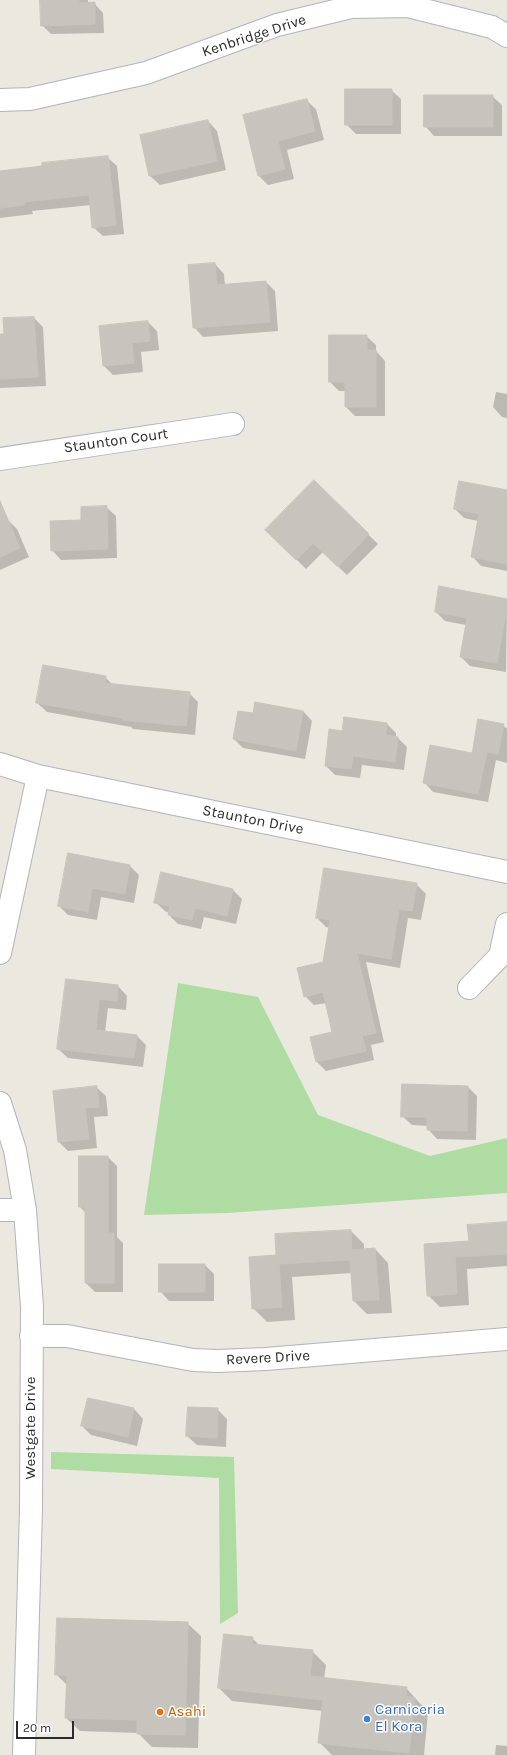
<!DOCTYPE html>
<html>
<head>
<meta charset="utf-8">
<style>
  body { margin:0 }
  #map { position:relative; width:507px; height:1755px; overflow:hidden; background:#ebe8df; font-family:Karla,sans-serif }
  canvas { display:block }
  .scale { position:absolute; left:16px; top:1721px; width:58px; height:18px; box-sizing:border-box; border:2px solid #2b2b2b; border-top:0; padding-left:5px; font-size:12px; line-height:14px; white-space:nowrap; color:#2b2b2b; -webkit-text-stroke:3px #fff; paint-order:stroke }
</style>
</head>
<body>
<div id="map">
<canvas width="507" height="1755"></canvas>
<div class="scale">20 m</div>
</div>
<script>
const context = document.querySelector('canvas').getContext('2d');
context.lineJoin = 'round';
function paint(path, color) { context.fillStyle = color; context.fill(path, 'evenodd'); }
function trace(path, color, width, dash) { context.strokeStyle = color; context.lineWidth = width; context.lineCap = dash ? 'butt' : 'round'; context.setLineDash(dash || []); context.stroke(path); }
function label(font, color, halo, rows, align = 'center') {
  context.font = font + ' Karla,sans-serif'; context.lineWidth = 3; context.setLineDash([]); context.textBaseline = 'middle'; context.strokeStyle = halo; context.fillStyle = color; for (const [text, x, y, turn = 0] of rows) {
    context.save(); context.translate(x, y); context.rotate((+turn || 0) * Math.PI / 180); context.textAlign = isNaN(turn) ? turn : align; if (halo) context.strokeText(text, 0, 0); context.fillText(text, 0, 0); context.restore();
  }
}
const green = new Path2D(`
  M 178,983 L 258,997 L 318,1115 L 430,1156 L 507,1138 L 507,1193 L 228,1213 L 144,1215 Z
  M 51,1452 L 234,1457 L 238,1613 L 220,1624 L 219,1478 L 51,1469 Z`);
const shadow = new Path2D(`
  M 41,0 L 88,0 L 88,4 L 94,3 L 103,13 L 104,33 L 51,34 L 42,25 Z
  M 391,90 L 401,99 L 401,134 L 356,134 L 346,124 Z
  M 492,96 L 502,105 L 502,136 L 434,136 L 425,126 Z
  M 306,100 L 316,109 L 324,140 L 287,150 L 294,179 L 268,185 L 259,176 L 244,115 Z
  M 208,121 L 217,131 L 226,170 L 160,185 L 150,176 L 141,136 Z
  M 107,157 L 117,166 L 124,234 L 103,236 L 93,227 L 91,205 L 32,211 L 33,214 L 0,218 L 0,172 Z
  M 215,264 L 224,274 L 225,286 L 266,282 L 275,291 L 278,331 L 203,337 L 194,327 Z
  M 34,318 L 43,327 L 46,386 L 0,388 L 0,335 L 5,335 L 4,319 Z
  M 148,322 L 157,331 L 159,350 L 141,352 L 143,372 L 113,375 L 104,366 Z
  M 366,336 L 376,345 L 376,351 L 385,361 L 385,416 L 355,416 L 346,407 L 346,391 L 339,391 L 330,382 Z
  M 496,392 L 507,394 L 507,418 L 502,417 L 493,407 Z
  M 314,482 L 378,544 L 347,575 L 323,552 L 306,569 L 267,530 Z
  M 507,491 L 507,571 L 481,566 L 472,556 L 478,521 L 464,518 L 455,509 Z
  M 106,507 L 116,516 L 117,558 L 61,560 L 52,550 L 82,521 Z
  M 8,520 L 17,529 L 29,557 L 0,570 L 0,523 Z
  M 507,600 L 506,672 L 470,666 L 461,657 L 466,625 L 445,621 L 436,612 Z
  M 105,677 L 113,685 L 189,693 L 198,702 L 195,735 L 133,729 L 131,727 L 47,712 L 37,703 Z
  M 303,711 L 312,721 L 305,759 L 243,748 L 234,739 L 253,715 Z
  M 345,718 L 387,724 L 396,733 L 396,737 L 398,738 L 407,747 L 404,770 L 362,765 L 360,778 L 335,775 L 326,766 L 343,732 Z
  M 503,725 L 507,729 L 507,763 L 496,760 L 488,802 L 433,792 L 424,782 L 472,754 Z
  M 130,866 L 139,875 L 134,903 L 101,897 L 97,920 L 68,915 L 59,906 Z
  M 416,884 L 426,894 L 421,920 L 408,918 L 400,968 L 366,962 L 384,1042 L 371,1045 L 374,1060 L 326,1071 L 316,1061 L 334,1032 L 327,1003 L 314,1005 L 305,996 L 324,963 L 330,928 L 326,927 L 317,918 Z
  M 233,890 L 242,899 L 236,924 L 204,917 L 201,929 L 178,924 L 169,915 L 169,913 L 165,911 L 155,902 Z
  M 67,980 L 118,986 L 127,996 L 126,1010 L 108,1008 L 105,1032 L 137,1036 L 146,1045 L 143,1067 L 68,1058 L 58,1049 Z
  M 96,1087 L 106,1096 L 108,1116 L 94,1117 L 97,1148 L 68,1151 L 59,1142 Z
  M 468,1087 L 477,1096 L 476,1140 L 437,1139 L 428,1129 L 428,1126 L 412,1125 L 402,1116 Z
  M 108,1157 L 117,1166 L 117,1237 L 123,1243 L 123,1292 L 95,1292 L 86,1283 L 86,1213 L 80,1207 Z
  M 507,1223 L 507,1266 L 467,1269 L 469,1305 L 440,1307 L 428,1295 L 425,1245 L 470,1242 Z
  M 351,1231 L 364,1244 L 364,1250 L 375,1249 L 388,1263 L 392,1313 L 367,1314 L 354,1301 L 352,1273 L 292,1277 L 295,1320 L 267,1322 L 253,1308 L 277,1256 Z
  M 205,1265 L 214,1274 L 214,1301 L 169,1301 L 160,1291 Z
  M 134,1409 L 143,1419 L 137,1446 L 91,1435 L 82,1426 Z
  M 217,1409 L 227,1419 L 226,1447 L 197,1445 L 187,1436 Z
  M 187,1623 L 201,1636 L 198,1748 L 152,1747 L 138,1733 L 80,1731 L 66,1718 L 67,1685 L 56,1674 Z
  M 252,1638 L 260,1646 L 312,1651 L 326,1665 L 324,1679 L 406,1688 L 428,1712 L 424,1755 L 332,1755 L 319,1742 L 323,1711 L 232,1701 L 219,1688 Z
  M 496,1745 L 507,1746 L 507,1755 L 495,1755 Z`);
const building = new Path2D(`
  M 40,0 L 79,0 L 79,3 L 95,2 L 95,24 L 41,26 Z
  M 345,89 L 392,89 L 392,125 L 345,125 Z
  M 424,95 L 493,95 L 493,127 L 424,127 Z
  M 307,99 L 315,131 L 278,141 L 285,169 L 258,176 L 243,115 Z
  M 208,120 L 217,161 L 149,176 L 140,135 Z
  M 108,156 L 116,225 L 92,228 L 89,195 L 24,202 L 24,205 L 0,208 L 0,171 L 42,166 L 42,163 Z
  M 215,263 L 217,285 L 266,281 L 270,322 L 193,328 L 188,265 Z
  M 34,317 L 38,377 L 0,379 L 0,334 L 4,334 L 3,318 Z
  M 148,321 L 150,341 L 132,343 L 134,363 L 103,366 L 99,326 Z
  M 329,335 L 367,335 L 367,350 L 376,350 L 376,407 L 345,407 L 345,382 L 329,382 Z
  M 314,480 L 369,534 L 338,567 L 313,543 L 296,560 L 265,530 Z
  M 459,481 L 507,490 L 507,564 L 471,557 L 479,514 L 454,509 Z
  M 0,501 L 20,548 L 0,557 Z
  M 107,506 L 108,549 L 51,551 L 50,521 L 81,520 L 81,507 Z
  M 439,586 L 507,599 L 507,608 L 497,663 L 460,657 L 467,618 L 435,612 Z
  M 43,665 L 106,676 L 105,683 L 190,692 L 186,726 L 123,720 L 123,718 L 36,703 Z
  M 255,702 L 303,711 L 296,751 L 233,739 L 238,711 L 253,713 Z
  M 344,717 L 387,723 L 386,735 L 398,737 L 395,762 L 353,756 L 351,769 L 325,766 L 329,729 L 342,731 Z
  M 478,719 L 504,724 L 498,754 L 487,752 L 478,794 L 423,783 L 430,745 L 472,753 Z
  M 68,853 L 130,865 L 125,894 L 92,888 L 88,912 L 58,906 Z
  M 324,868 L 417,883 L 412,911 L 399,909 L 391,959 L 357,953 L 376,1033 L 362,1036 L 366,1051 L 316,1062 L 310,1037 L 332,1032 L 323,992 L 304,997 L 297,968 L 323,962 L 330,920 L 316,918 Z
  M 161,872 L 233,889 L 227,916 L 195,908 L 192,920 L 168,915 L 170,906 L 154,903 Z
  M 66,979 L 118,985 L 117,1001 L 99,999 L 96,1030 L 137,1035 L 134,1058 L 57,1049 Z
  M 402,1084 L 468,1086 L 467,1131 L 427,1130 L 427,1117 L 401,1117 Z
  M 97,1086 L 99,1107 L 85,1108 L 89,1139 L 58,1142 L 53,1091 Z
  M 79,1156 L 108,1156 L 108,1233 L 114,1233 L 114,1283 L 85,1283 L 85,1207 L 79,1207 Z
  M 507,1222 L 507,1254 L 455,1257 L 457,1294 L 427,1296 L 424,1244 L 469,1241 L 467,1225 Z
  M 351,1230 L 352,1250 L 375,1248 L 379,1300 L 353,1301 L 350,1260 L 279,1264 L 282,1307 L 252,1309 L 249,1257 L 276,1255 L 275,1234 Z
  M 159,1264 L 205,1264 L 205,1292 L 159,1292 Z
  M 88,1398 L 134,1408 L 128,1437 L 81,1426 Z
  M 188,1407 L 218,1408 L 217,1438 L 186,1436 Z
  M 57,1618 L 188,1622 L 185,1735 L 137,1734 L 137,1720 L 65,1718 L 67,1675 L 55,1675 Z
  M 224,1634 L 253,1637 L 252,1644 L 313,1650 L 310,1676 L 407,1687 L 406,1696 L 415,1698 L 409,1753 L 318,1743 L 323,1700 L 218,1688 Z`);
const minor = new Path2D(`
  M 0,100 L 30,99 L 146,73 L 277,25 L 351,7 L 408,6 L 492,27 L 507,36
  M 0,459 L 233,424
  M 0,764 L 38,776 L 507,872
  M 0,953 L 38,776
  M 469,988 L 500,956 L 507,924
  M 0,1103 L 15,1150 L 25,1210 L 32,1307 L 31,1509 L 24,1755
  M 0,1210 L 25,1210
  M 31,1336 L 67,1336 L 193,1360 L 217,1361 L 266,1359 L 507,1339`);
const markers = [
  [160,1712,4,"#e8710a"],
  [367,1719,4,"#3f7fe0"]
];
const streetNames = [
  ["Kenbridge Drive",254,36,-18],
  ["Staunton Court",116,441,-8],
  ["Staunton Drive",253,820,11],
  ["Revere Drive",268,1358,-3],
  ["Westgate Drive",31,1428,-90]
];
const shopNames = [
  ["Carniceria",375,1710],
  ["El Kora",375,1727]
];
const foodNames = [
  ["Asahi",168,1712]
];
paint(green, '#aedca2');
paint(shadow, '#0003');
paint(building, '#c7c4be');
trace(building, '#c7c4b9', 1);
trace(minor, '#b2b3bd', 24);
trace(minor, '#fff', 22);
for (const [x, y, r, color] of markers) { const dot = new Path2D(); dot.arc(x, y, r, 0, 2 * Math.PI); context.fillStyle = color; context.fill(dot); trace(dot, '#fff', 1.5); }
label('15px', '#2b2b2b', '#fff', streetNames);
label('15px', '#366cbe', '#fff', shopNames, 'left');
label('15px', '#c56008', '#fff', foodNames, 'left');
</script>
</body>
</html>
